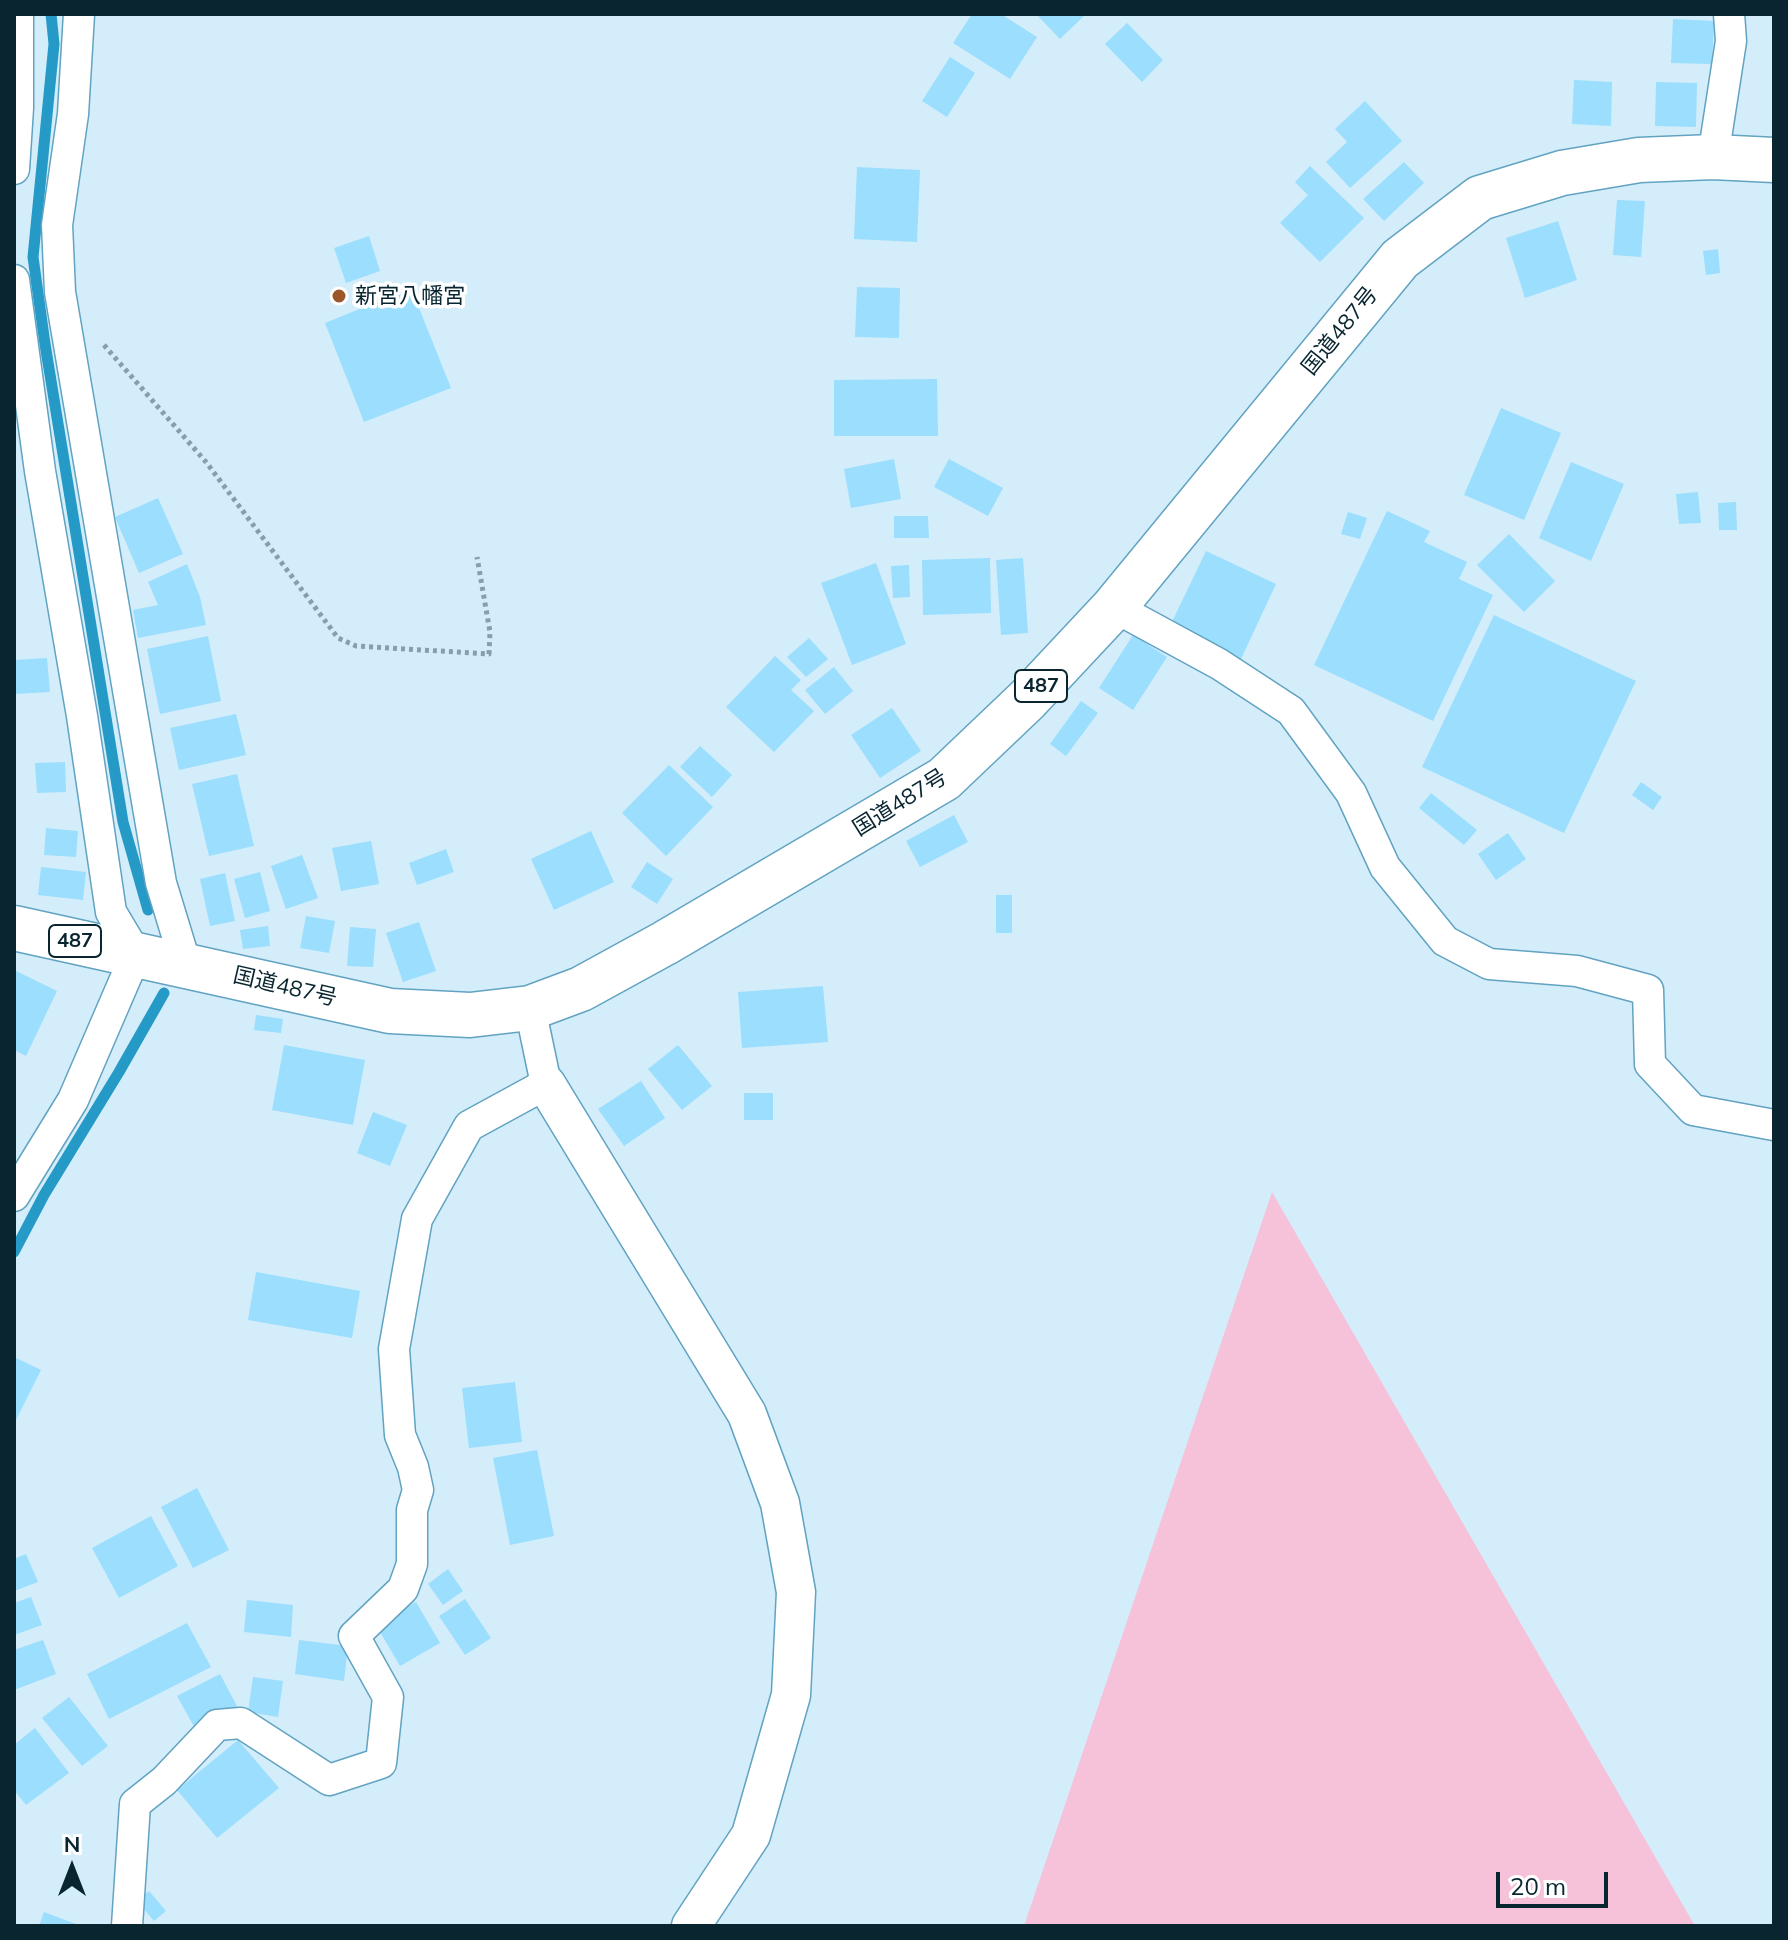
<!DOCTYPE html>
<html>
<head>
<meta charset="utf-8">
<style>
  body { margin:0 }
  #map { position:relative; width:1788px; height:1940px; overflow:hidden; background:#d4edfa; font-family:Mulish,sans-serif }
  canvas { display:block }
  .frame { position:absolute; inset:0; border:16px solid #082530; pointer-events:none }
  .north { position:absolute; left:32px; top:1828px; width:80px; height:80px; -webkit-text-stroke:6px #fff; paint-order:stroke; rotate:0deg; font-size:22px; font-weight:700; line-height:32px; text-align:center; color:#082530 }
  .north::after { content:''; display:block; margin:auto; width:28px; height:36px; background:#082530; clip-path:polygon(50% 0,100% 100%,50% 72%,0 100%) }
  .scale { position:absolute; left:1496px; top:1872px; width:112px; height:36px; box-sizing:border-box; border:4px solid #082530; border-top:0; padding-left:10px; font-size:24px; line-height:28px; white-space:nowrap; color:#082530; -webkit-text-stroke:6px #fff; paint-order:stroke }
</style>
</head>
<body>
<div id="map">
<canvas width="1788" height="1940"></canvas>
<div class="frame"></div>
<div class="north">N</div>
<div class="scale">20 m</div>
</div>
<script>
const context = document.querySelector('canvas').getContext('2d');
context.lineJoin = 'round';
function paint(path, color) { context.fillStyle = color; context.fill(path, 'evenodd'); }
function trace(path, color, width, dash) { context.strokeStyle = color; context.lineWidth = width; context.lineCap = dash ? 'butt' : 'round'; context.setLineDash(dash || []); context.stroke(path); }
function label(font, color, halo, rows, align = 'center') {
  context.font = font + ' Mulish,"Noto Sans JP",sans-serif'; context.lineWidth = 7; context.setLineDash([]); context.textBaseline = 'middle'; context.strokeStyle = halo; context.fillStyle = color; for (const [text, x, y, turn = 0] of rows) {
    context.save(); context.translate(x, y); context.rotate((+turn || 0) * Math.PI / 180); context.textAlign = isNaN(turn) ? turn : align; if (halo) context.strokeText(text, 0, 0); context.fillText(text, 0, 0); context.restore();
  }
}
const green = new Path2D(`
  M 1272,1192 L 1695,1926 L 1024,1926 Z`);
const stream = new Path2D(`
  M 51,14 L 54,44 L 33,257 L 45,344 L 123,822 L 148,910
  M 14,1252 L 44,1195 L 119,1072 L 164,993`);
const building = new Path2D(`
  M 972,14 L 1001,14 L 1037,37 L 1010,79 L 953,43 Z
  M 1036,14 L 1086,14 L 1060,39 Z
  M 1673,19 L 1714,21 L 1712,64 L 1671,63 Z
  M 1127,23 L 1163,60 L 1142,82 L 1105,44 Z
  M 950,57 L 975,73 L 947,117 L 922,101 Z
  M 1574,80 L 1612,82 L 1611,126 L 1572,124 Z
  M 1656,82 L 1697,83 L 1696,127 L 1655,126 Z
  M 1365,101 L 1402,141 L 1350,188 L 1326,162 L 1347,142 L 1335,129 Z
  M 1404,162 L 1424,183 L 1384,221 L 1363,199 Z
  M 1310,166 L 1364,218 L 1320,262 L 1280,223 L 1308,195 L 1295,182 Z
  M 857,167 L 920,170 L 917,242 L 854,239 Z
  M 1617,200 L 1645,201 L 1641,257 L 1613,255 Z
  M 1558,221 L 1577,280 L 1525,298 L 1506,238 Z
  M 369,236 L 380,271 L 346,283 L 334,248 Z
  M 1718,249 L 1720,273 L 1706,275 L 1703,251 Z
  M 857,287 L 900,288 L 899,338 L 855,337 Z
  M 411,288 L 451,388 L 364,422 L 325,323 Z
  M 937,379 L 938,436 L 834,436 L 834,380 Z
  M 1501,408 L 1561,433 L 1524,520 L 1464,495 Z
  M 894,459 L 901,499 L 851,508 L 844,469 Z
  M 949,459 L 1003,488 L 988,516 L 934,487 Z
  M 1571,462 L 1624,484 L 1591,561 L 1539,538 Z
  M 1698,492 L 1701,523 L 1679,524 L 1676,494 Z
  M 158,498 L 183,554 L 139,573 L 115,517 Z
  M 1736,502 L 1737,530 L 1719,530 L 1718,503 Z
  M 1387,511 L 1430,531 L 1424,542 L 1467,562 L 1459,579 L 1493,595 L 1433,721 L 1314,665 Z
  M 1348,512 L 1367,518 L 1360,539 L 1341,534 Z
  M 894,516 L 928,516 L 929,538 L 894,538 Z
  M 1509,534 L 1555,581 L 1524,612 L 1477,565 Z
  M 1206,551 L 1276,584 L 1241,659 L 1170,626 Z
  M 990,558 L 991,613 L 923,615 L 922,560 Z
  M 1023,558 L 1028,633 L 1001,635 L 996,560 Z
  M 876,563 L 906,644 L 852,665 L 821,583 Z
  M 187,564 L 200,597 L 206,625 L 138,638 L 133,610 L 158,605 L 148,582 Z
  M 909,565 L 910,597 L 893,598 L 891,566 Z
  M 1494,615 L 1636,681 L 1564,833 L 1422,767 Z
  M 1133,635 L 1167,657 L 1133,710 L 1099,688 Z
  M 208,636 L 221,701 L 160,714 L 147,649 Z
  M 809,638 L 828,659 L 806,677 L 787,657 Z
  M 775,656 L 801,680 L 791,690 L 814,711 L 774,752 L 726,707 Z
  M 47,658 L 50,692 L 14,694 L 14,660 Z
  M 834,667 L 853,691 L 825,714 L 805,690 Z
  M 1081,701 L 1098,713 L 1066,756 L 1050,744 Z
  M 892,708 L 921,751 L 880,778 L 851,735 Z
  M 236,714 L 246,755 L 179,770 L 170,728 Z
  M 700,746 L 732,775 L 712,797 L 680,767 Z
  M 65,762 L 66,792 L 37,793 L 35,763 Z
  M 669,765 L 713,807 L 666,856 L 622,813 Z
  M 237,774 L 254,846 L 209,856 L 192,784 Z
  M 1641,782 L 1662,797 L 1653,810 L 1632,795 Z
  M 1431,793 L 1477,830 L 1464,845 L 1419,808 Z
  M 954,815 L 968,842 L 920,867 L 906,841 Z
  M 46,828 L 78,831 L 76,857 L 44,855 Z
  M 591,831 L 614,882 L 554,910 L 531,859 Z
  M 1508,833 L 1526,859 L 1496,880 L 1478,854 Z
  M 371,841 L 379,884 L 341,891 L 332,848 Z
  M 446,849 L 454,872 L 417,885 L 409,863 Z
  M 302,855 L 318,898 L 286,909 L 271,866 Z
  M 647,862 L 673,879 L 657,904 L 631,887 Z
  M 41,867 L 86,872 L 83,900 L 38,895 Z
  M 260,872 L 270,911 L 245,918 L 234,879 Z
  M 225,873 L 235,921 L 210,926 L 200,879 Z
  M 996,895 L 1012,895 L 1012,933 L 996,933 Z
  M 306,916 L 335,921 L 329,953 L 300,948 Z
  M 419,922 L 436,971 L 403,982 L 386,933 Z
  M 268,926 L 270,946 L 243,949 L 240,930 Z
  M 350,927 L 376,929 L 373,967 L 347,966 Z
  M 14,970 L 57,991 L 26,1056 L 14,1050 Z
  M 823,986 L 828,1042 L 742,1048 L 738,992 Z
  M 256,1015 L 283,1019 L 281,1033 L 254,1030 Z
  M 284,1045 L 365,1060 L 353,1125 L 272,1110 Z
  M 678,1045 L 712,1086 L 682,1110 L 648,1069 Z
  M 641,1081 L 665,1118 L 624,1146 L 598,1109 Z
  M 744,1093 L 773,1093 L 773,1120 L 744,1120 Z
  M 373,1112 L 407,1125 L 390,1166 L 357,1153 Z
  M 256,1272 L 360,1291 L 352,1338 L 248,1320 Z
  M 14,1357 L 41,1370 L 14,1424 Z
  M 515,1382 L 522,1442 L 469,1448 L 462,1388 Z
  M 537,1450 L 554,1536 L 510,1545 L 493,1458 Z
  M 197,1488 L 229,1550 L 193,1568 L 161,1507 Z
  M 151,1516 L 178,1566 L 119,1598 L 92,1548 Z
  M 26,1554 L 38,1582 L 14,1591 L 14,1559 Z
  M 448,1569 L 463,1591 L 443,1605 L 428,1584 Z
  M 31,1597 L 42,1625 L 14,1635 L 14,1603 Z
  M 465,1599 L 491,1638 L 465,1655 L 439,1616 Z
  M 247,1600 L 293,1605 L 291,1637 L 244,1632 Z
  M 416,1602 L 440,1643 L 400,1666 L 376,1625 Z
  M 187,1623 L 211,1667 L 109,1719 L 87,1674 Z
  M 43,1640 L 56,1674 L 14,1690 L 14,1650 Z
  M 299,1640 L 348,1646 L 344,1681 L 295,1674 Z
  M 220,1674 L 238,1708 L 196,1730 L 177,1696 Z
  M 253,1677 L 283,1681 L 278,1717 L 248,1712 Z
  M 69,1697 L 108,1746 L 82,1766 L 42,1718 Z
  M 35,1728 L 69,1773 L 26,1805 L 14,1790 L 14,1745 Z
  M 238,1740 L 279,1788 L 217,1838 L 177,1790 Z
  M 149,1891 L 166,1911 L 154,1921 L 137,1901 Z
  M 44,1912 L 81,1926 L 39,1926 Z`);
const path = new Path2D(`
  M 104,345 L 206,462 L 338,638 L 356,646 L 489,654 L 490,632 L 477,557`);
const minor = new Path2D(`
  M 79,14 L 73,114 L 57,225 L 60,292 L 161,883 L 186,965
  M 1713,157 L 1731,41 L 1729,14
  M 14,169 L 18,108 L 18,14
  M 14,280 L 40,471 L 82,716 L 111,912 L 136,954 L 73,1100 L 14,1196
  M 1114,607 L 1219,664 L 1291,711 L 1351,793 L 1385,867 L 1445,941 L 1489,964 L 1577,971 L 1648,990 L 1650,1064 L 1693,1110 L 1774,1125
  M 127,1926 L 135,1804 L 164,1781 L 217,1725 L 241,1723 L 329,1780 L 381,1763 L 388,1697 L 354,1636 L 403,1589 L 412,1564 L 412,1510 L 418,1490 L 413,1467 L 400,1435 L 394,1349 L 417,1219 L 469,1126 L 546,1084 L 530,1008`);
const tertiary = new Path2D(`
  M 546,1084 L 747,1414 L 780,1503 L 796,1592 L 791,1695 L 751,1835 L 691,1926`);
const trunk = new Path2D(`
  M 14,928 L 390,1011 L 470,1015 L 530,1008 L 581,989 L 665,943 L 944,779 L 1027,700 L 1114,607 L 1400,259 L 1480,198 L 1562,173 L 1639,160 L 1713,157 L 1774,160`);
const markers = [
  [339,296,8,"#9c562c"]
];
const shields = [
  [1041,686,52],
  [75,941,52]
];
const shieldNames = [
  ["487",1041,686],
  ["487",75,941]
];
const poiNames = [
  ["新宮八幡宮",355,296]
];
const streetNames = [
  ["国道487号",1340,331,-51],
  ["国道487号",900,803,-32],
  ["国道487号",285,987,13]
];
paint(green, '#f6c2da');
trace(stream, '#269ac6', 11);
paint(building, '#9bdefd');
trace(minor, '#61a3c1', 33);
trace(tertiary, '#61a3c1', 41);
trace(trunk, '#61a3c1', 47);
trace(path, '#85a0ac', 5, [4, 4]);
trace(minor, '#fff', 30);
trace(tertiary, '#fff', 38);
trace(trunk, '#fff', 44);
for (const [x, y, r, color] of markers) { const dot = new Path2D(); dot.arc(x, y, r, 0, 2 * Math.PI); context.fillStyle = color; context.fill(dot); trace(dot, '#fff', 3); }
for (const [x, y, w] of shields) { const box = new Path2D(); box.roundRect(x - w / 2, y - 16, w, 32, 6); context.fillStyle = '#fff'; context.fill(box); trace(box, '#082530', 2); }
label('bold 20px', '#082530', null, shieldNames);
label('22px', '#082530', '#fff', poiNames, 'left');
label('22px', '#082530', '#fff', streetNames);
</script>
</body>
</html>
